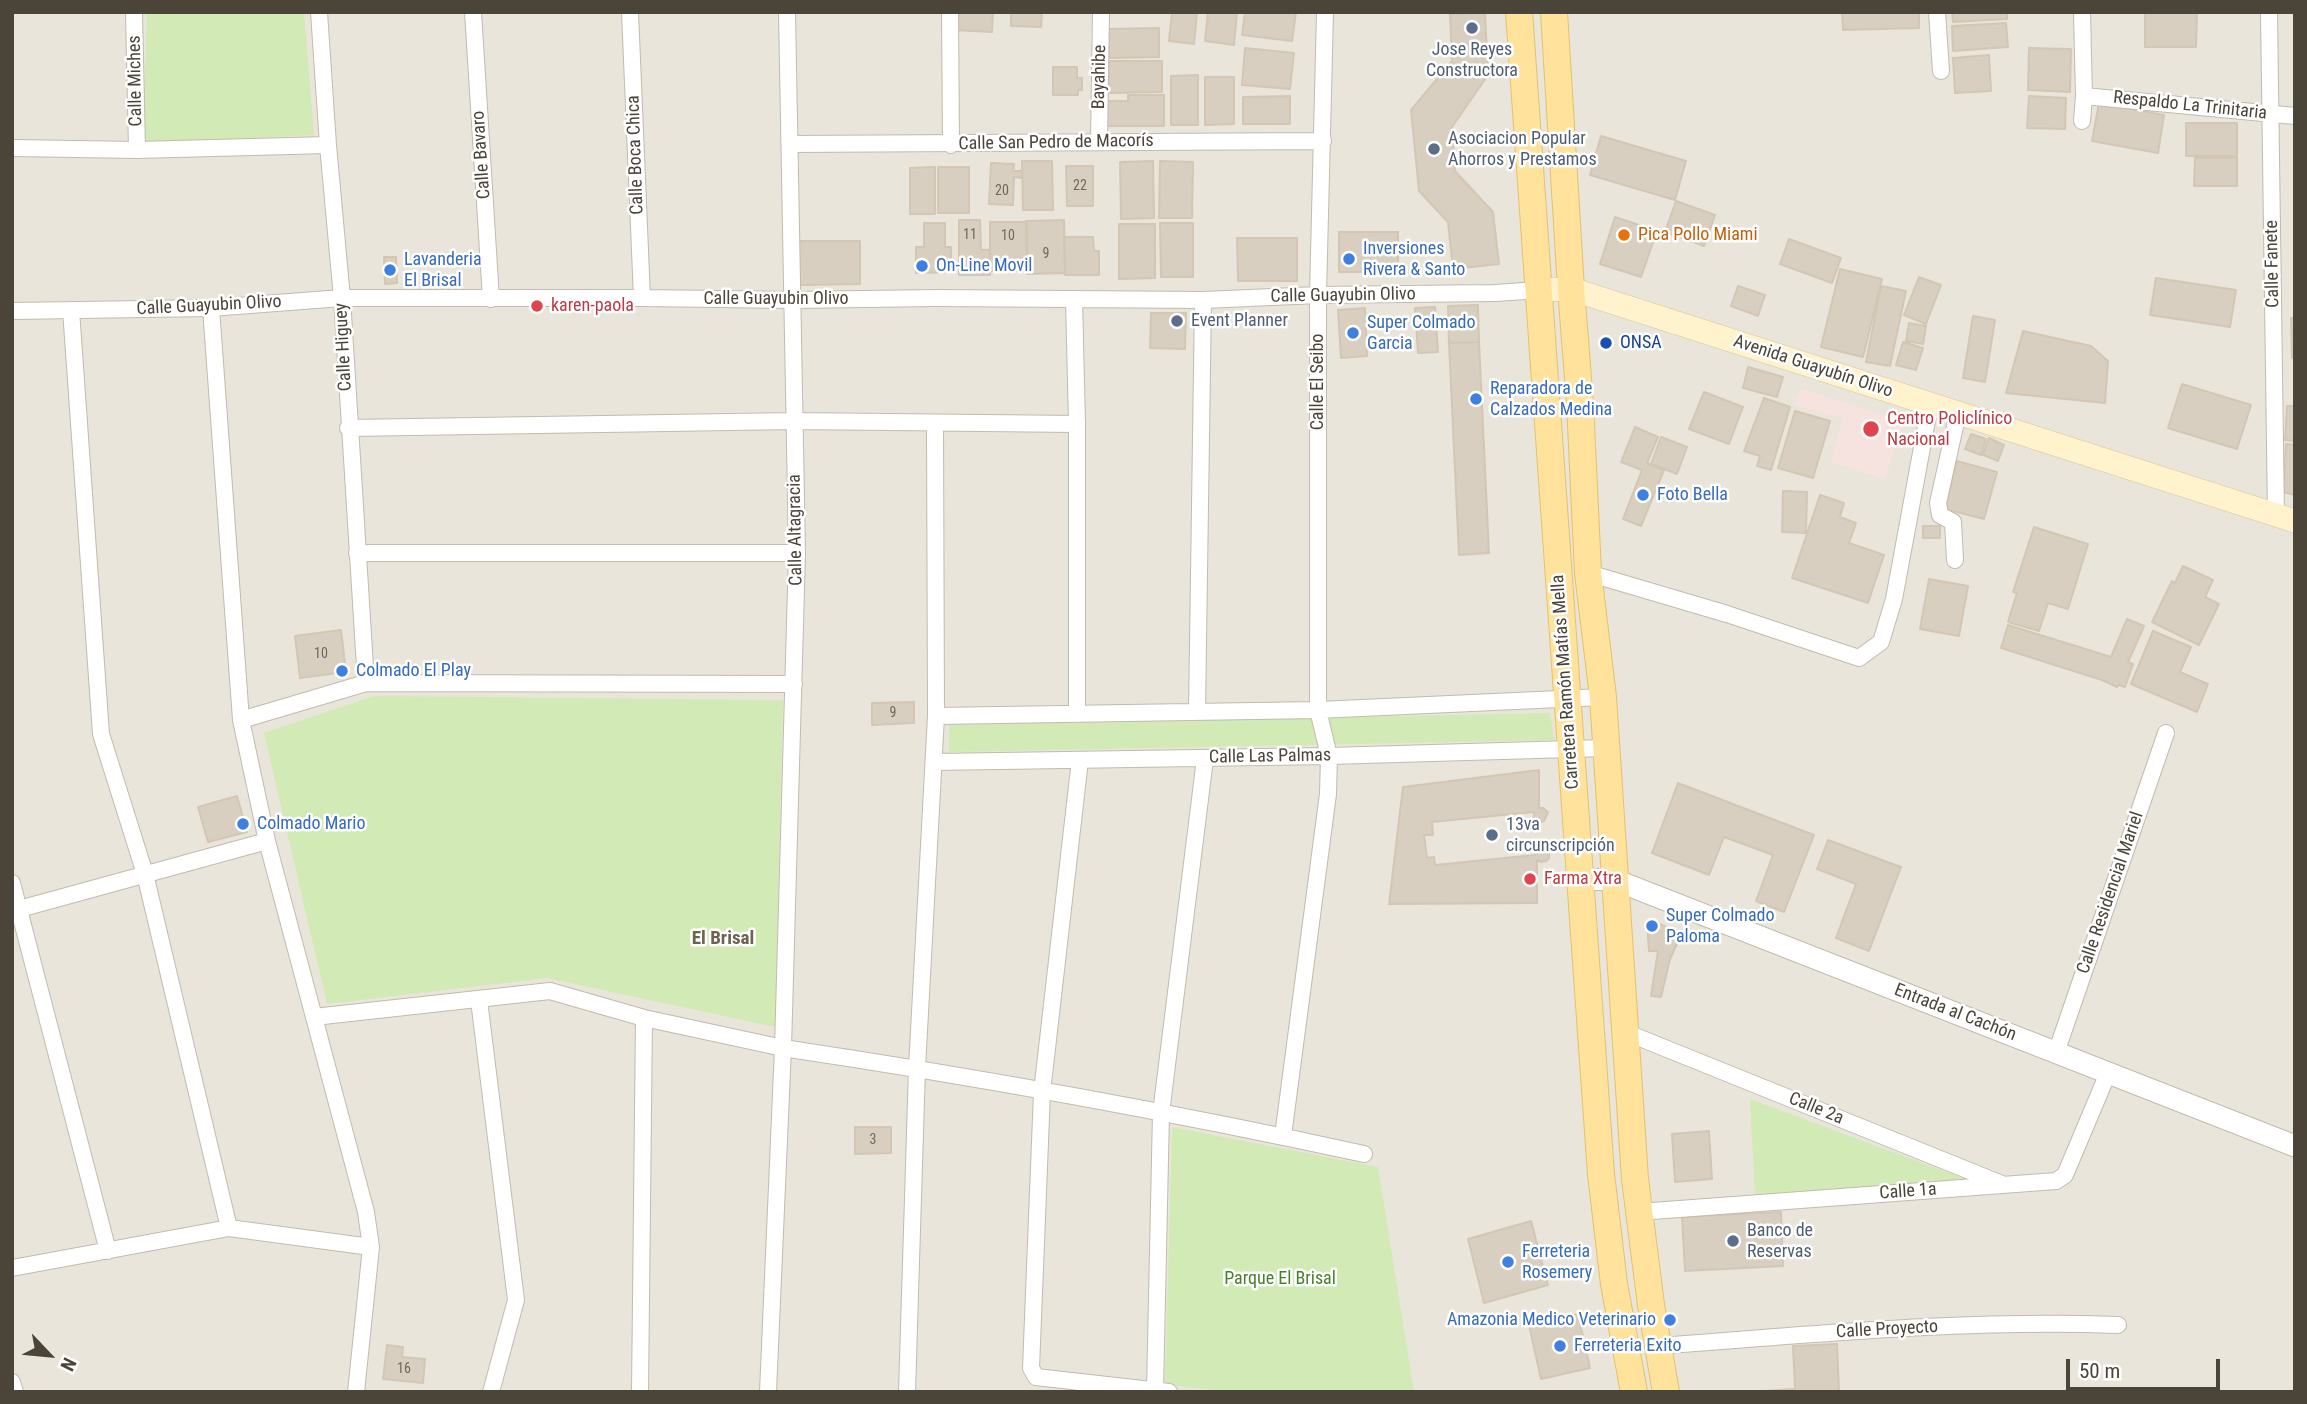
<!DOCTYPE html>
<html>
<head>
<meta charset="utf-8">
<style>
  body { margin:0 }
  #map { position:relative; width:2307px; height:1404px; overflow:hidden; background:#f6f3ec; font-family:"Roboto Condensed",sans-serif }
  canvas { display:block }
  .frame { position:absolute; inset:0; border:14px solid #4b4439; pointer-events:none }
  .north { position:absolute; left:14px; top:1320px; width:70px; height:70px; -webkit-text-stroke:5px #fff; paint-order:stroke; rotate:116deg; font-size:19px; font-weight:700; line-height:28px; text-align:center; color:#4b4439 }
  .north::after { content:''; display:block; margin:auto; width:24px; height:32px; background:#4b4439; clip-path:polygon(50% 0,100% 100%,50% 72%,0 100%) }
  .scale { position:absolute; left:2066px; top:1359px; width:154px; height:32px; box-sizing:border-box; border:4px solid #4b4439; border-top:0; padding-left:9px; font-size:21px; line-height:24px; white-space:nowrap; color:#4b4439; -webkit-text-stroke:5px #fff; paint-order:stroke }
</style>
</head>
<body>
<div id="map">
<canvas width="2307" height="1404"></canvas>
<div class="frame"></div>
<div class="north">N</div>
<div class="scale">50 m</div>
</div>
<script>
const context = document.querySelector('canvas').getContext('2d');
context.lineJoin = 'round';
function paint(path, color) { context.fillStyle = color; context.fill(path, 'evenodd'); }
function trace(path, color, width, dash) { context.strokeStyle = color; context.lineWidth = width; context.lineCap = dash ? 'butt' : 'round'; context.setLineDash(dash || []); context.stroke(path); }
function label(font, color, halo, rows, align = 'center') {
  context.font = font + ' "Roboto Condensed",sans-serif'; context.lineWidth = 5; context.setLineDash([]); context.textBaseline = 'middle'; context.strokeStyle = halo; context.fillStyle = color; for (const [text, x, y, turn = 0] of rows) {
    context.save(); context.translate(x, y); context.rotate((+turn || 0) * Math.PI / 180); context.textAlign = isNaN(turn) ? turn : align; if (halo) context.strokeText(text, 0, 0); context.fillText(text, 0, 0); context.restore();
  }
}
const residential = new Path2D(`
  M 12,12 L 2295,12 L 2295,1392 L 12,1392 Z`);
const medical = new Path2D(`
  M 1801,389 L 1904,421 L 1885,479 L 1831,462 L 1843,419 L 1794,405 Z`);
const green = new Path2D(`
  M 147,12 L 304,12 L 314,135 L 143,143 Z
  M 374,696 L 783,700 L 775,1027 L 547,978 L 327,1004 L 264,733 Z
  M 1550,713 L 1554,740 L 949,752 L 949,725 Z
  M 1750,1099 L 1971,1181 L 1755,1194 Z
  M 1172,1127 L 1378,1167 L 1414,1392 L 1237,1392 L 1165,1385 Z`);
const building = new Path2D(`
  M 954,12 L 993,12 L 992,32 L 953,30 Z
  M 1011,12 L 1042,12 L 1041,27 L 1011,26 Z
  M 1172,12 L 1197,12 L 1194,44 L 1169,41 Z
  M 1208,12 L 1237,12 L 1234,45 L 1205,41 Z
  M 1245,12 L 1296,12 L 1292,41 L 1242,35 Z
  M 1842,12 L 1919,12 L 1919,28 L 1843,30 Z
  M 1952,12 L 2007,12 L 2007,19 L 1953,22 Z
  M 2145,12 L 2197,12 L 2196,47 L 2145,47 Z
  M 1485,13 L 1488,75 L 1452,127 L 1455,171 L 1493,212 L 1499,264 L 1453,269 L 1448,222 L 1419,191 L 1411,110 L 1452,61 L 1450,14 Z
  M 2006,23 L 2008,47 L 1953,51 L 1952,26 Z
  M 1159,28 L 1159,57 L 1109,58 L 1108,29 Z
  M 1245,48 L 1294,53 L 1290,89 L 1242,85 Z
  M 2029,48 L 2071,49 L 2070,92 L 2028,90 Z
  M 1989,55 L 1991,91 L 1955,93 L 1953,58 Z
  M 1109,61 L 1162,61 L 1162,92 L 1109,93 Z
  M 1053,67 L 1077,67 L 1077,78 L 1082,78 L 1082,90 L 1078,90 L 1078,95 L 1053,95 Z
  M 1198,75 L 1198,125 L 1171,125 L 1171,76 Z
  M 1205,77 L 1234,77 L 1234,124 L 1205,125 Z
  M 1128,95 L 1164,95 L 1164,126 L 1105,126 L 1105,101 L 1128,101 Z
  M 1290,96 L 1290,124 L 1243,124 L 1243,97 Z
  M 2029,96 L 2066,98 L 2065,129 L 2027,128 Z
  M 2099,103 L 2164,115 L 2158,153 L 2092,141 Z
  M 2186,123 L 2237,123 L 2237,156 L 2186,156 Z
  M 1601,136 L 1686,161 L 1675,200 L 1590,175 Z
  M 2195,158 L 2237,158 L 2237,186 L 2194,186 Z
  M 1022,161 L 1052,161 L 1053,210 L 1023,210 Z
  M 1153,161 L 1154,218 L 1121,219 L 1120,162 Z
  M 1160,161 L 1193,162 L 1192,218 L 1159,218 Z
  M 991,163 L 1014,164 L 1013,171 L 1022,171 L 1022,178 L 1014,177 L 1013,205 L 989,204 Z
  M 1066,166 L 1093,166 L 1093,206 L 1067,206 Z
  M 935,167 L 935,214 L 910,214 L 910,168 Z
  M 938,167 L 969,167 L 969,213 L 938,213 Z
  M 1676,201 L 1715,215 L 1704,246 L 1665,232 Z
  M 1615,217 L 1657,231 L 1641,277 L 1600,264 Z
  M 959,220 L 980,220 L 981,250 L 990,250 L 990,275 L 959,275 Z
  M 1064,220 L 1065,273 L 1027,274 L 1026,221 Z
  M 990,222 L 1027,222 L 1027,271 L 990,271 Z
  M 924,223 L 945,223 L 945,247 L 951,247 L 951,272 L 916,273 L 916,247 L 924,247 Z
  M 1160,223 L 1193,223 L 1193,277 L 1161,277 Z
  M 1119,224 L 1155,224 L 1155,278 L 1119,279 Z
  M 1339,232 L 1398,232 L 1398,272 L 1339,272 Z
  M 1064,237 L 1093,237 L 1094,251 L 1099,251 L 1099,275 L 1065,275 Z
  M 1237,238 L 1297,238 L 1297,281 L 1238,281 Z
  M 1789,239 L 1841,258 L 1832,283 L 1780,264 Z
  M 799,241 L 860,241 L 860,284 L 799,285 Z
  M 384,257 L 396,257 L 397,283 L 385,284 Z
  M 1840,269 L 1882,279 L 1863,357 L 1821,347 Z
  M 1919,277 L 1941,285 L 1926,324 L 1904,315 Z
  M 2156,278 L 2236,290 L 2230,327 L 2150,315 Z
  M 1738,286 L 1765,295 L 1758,316 L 1731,306 Z
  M 1881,286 L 1906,291 L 1890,366 L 1866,362 Z
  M 1478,305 L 1479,342 L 1449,343 L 1448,306 Z
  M 1435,307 L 1438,352 L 1418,353 L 1415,308 Z
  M 1365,308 L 1367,356 L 1341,358 L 1338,310 Z
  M 1151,313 L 1186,313 L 1185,349 L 1150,348 Z
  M 1973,316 L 1995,320 L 1985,382 L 1963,378 Z
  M 2291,318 L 2295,318 L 2295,357 L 2292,358 Z
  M 1909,323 L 1926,326 L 1923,344 L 1906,341 Z
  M 2023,331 L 2091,346 L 2108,361 L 2105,403 L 2006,393 Z
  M 1479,342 L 1489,553 L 1459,555 L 1449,343 Z
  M 1903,342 L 1923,348 L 1916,370 L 1896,365 Z
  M 1748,367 L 1783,377 L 1777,397 L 1743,388 Z
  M 2182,384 L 2251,405 L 2237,449 L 2168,428 Z
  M 1704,392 L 1743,407 L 1729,444 L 1689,429 Z
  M 1764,398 L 1790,407 L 1771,470 L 1757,466 L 1760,456 L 1744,451 Z
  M 2287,406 L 2295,406 L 2295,441 L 2285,440 Z
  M 1795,411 L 1830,421 L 1813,478 L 1778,468 Z
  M 1635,427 L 1658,437 L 1647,463 L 1664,470 L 1641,526 L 1623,519 L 1642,470 L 1621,462 Z
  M 1971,434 L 1986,439 L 1981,455 L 1965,449 Z
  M 1661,437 L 1687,447 L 1677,474 L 1651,464 Z
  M 1989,438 L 2004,445 L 1998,461 L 1983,455 Z
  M 2286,444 L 2295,445 L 2295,495 L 2283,492 Z
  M 1957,461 L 1997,472 L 1984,519 L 1945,509 Z
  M 1783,491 L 1807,492 L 1806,533 L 1782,532 Z
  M 1820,495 L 1844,503 L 1840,517 L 1856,523 L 1849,543 L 1884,555 L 1868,603 L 1792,578 Z
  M 1923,526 L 1940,526 L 1940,538 L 1923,538 Z
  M 2034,527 L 2088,544 L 2068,609 L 2048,603 L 2039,631 L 2008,622 L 2017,593 L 2013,592 Z
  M 2183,566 L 2213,580 L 2205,597 L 2219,604 L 2199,645 L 2152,622 L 2172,581 L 2175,583 Z
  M 1929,579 L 1968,586 L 1959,636 L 1920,629 Z
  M 2127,619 L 2144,626 L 2128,662 L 2133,664 L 2125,687 L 2119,685 L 2117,687 L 2102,680 L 2001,648 L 2008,625 L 2111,657 Z
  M 341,630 L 346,672 L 300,678 L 295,636 Z
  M 2153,631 L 2191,647 L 2180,672 L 2208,684 L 2197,712 L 2131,684 Z
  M 914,702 L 914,723 L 872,725 L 872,703 Z
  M 1539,770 L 1539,808 L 1543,808 L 1548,812 L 1544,821 L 1540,822 L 1534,818 L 1534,812 L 1432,822 L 1433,835 L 1424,835 L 1427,858 L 1434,857 L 1435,865 L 1535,855 L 1538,850 L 1544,849 L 1549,852 L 1549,858 L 1546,861 L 1541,862 L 1537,860 L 1537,903 L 1389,904 L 1403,787 Z
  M 1678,783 L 1814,835 L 1784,912 L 1756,901 L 1773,855 L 1724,837 L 1709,875 L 1652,853 Z
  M 237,796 L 247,832 L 208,842 L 198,807 Z
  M 1828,840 L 1901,867 L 1869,951 L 1836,938 L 1856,884 L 1817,869 Z
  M 1647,921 L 1656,922 L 1681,935 L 1670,959 L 1661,997 L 1651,996 L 1658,951 L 1649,951 Z
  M 855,1127 L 891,1127 L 891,1153 L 855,1154 Z
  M 1709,1131 L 1712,1179 L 1675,1182 L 1672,1134 Z
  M 1781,1212 L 1783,1266 L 1685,1271 L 1682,1217 Z
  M 1531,1221 L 1548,1285 L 1484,1303 L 1468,1239 Z
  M 1578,1314 L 1590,1368 L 1541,1379 L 1529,1325 Z
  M 1837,1344 L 1839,1392 L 1748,1392 L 1795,1389 L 1793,1346 Z
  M 387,1345 L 403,1347 L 402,1357 L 425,1359 L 423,1383 L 383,1379 Z`);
const minor = new Path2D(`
  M 134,12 L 137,150
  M 319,12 L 328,145 L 342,298 L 366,683
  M 473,12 L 491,299
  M 630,12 L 642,298
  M 950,12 L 951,145
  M 1937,12 L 1941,71
  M 2082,12 L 2084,96 L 2082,121
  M 2269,12 L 2276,516
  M 2084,96 L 2295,116
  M 1099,142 L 1101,12
  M 790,144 L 1323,141
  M 12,148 L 137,150 L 328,145
  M 1074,299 L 1077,424 L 1077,713
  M 211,308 L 241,720 L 267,841 L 366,1212 L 371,1247 L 356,1392
  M 71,310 L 101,734 L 145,874 L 229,1228
  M 12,311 L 211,308 L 342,298 L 642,298 L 792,300 L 937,298 L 1203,300 L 1318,295 L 1495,293 L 1540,290
  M 348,428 L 794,421 L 1077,424
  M 357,553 L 797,553
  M 1955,560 L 1953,522 L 1940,515 L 1938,503 L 1958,413
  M 1588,573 L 1727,614 L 1859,658 L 1881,642 L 1894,599 L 1930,404
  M 1197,712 L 1203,300
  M 936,716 L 1318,710 L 1603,697
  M 241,720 L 366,683 L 794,684
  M 1080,760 L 1042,1092 L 1031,1368 L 1036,1377 L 1169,1392
  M 934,762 L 1329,756 L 1606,748
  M 12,883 L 108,1251
  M 12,911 L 267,841
  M 479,1000 L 516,1300 L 491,1392
  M 314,1017 L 550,991 L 644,1018 L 783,1048 L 797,553 L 787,12
  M 1625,1032 L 2002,1184
  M 2056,1053 L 2166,733
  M 1283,1136 L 1328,794 L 1329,756 L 1318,710 L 1318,295 L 1325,12
  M 1639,1212 L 2056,1181 L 2065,1175 L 2108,1073
  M 12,1268 L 229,1228 L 371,1247
  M 1657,1346 C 1810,1335 1964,1319 2118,1325
  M 12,1382 L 15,1392
  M 1155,1390 L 1161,1113 L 1205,759
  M 640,1392 L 644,1018
  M 768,1392 L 783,1048 C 977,1077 1171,1112 1364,1154
  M 907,1392 L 917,1068 L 936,716 L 935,424`);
const tertiary = new Path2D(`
  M 1579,879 L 1615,880 L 2295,1146`);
const secondary = new Path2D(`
  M 1540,290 L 1571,289 L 2295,521`);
const primary = new Path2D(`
  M 1519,12 L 1601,1174 L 1614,1284 L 1634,1392
  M 1554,12 L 1571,289 L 1580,403 L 1588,573 L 1603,697 L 1635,1179 L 1651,1305 L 1666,1392`);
const markers = [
  [1472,28,7,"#5c6f8a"],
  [1434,149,7,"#5c6f8a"],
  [1624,235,7,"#e8710a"],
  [1349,259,7,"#3f7fe0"],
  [922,266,7,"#3f7fe0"],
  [390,270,7,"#3f7fe0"],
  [537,306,7,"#e0444e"],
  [1177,321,7,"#5c6f8a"],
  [1353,333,7,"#3f7fe0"],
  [1606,343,7,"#1a4fb4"],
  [1476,399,7,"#3f7fe0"],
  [1871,429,9,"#e0444e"],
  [1643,495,7,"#3f7fe0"],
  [342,671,7,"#3f7fe0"],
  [243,824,7,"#3f7fe0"],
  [1492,835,7,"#5c6f8a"],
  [1530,879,7,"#e0444e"],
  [1652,926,7,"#3f7fe0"],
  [1733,1241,7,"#5c6f8a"],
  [1508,1262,7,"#3f7fe0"],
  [1670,1320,7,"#3f7fe0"],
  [1560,1346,7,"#3f7fe0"]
];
const numberNames = [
  ["22",1080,186],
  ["20",1002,191],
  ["11",970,235],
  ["10",1008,236],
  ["9",1046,254],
  ["10",321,654],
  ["9",893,713],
  ["3",873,1140],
  ["16",404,1369]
];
const serviceNames = [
  ["Jose Reyes",1472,50,"center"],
  ["Constructora",1472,71,"center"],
  ["Asociacion Popular",1448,139],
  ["Ahorros y Prestamos",1448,160],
  ["Event Planner",1191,321],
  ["13va",1506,825],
  ["circunscripción",1506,846],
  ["Banco de",1747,1231],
  ["Reservas",1747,1252]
];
const streetNames = [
  ["Bayahibe",1100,77,-89],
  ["Calle Miches",136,81,-91],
  ["Respaldo La Trinitaria",2190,106,6],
  ["Calle San Pedro de Macorís",1056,143,-1],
  ["Calle Bavaro",482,155,-94],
  ["Calle Boca Chica",636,155,-92],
  ["Calle Fanete",2273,264,-91],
  ["Calle Guayubin Olivo",1343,296,-1],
  ["Calle Guayubin Olivo",776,299],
  ["Calle Guayubin Olivo",209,306,-3],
  ["Calle Higuey",344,347,-93],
  ["Avenida Guayubín Olivo",1813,367,18],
  ["Calle El Seibo",1318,382,-90],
  ["Calle Altagracia",796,530,-91],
  ["Carretera Ramón Matías Mella",1566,682,-94],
  ["Calle Las Palmas",1270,757,-1],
  ["Calle Residencial Mariel",2111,893,-71],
  ["Entrada al Cachón",1955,1013,21],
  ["Calle 2a",1816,1109,22],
  ["Calle 1a",1908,1192,-4],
  ["Calle Proyecto",1887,1330,-3]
];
const foodNames = [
  ["Pica Pollo Miami",1638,235]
];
const shopNames = [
  ["Inversiones",1363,249],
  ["Rivera & Santo",1363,270],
  ["Lavanderia",404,260],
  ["El Brisal",404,281],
  ["On-Line Movil",936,266],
  ["Super Colmado",1367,323],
  ["Garcia",1367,344],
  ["Reparadora de",1490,389],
  ["Calzados Medina",1490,410],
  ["Foto Bella",1657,495],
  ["Colmado El Play",356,671],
  ["Colmado Mario",257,824],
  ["Super Colmado",1666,916],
  ["Paloma",1666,937],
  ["Ferreteria",1522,1252],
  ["Rosemery",1522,1273],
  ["Amazonia Medico Veterinario",1656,1320,"right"],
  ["Ferreteria Exito",1574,1346]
];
const healthNames = [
  ["karen-paola",551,306],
  ["Centro Policlínico",1887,419],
  ["Nacional",1887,440],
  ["Farma Xtra",1544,879]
];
const transitNames = [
  ["ONSA",1620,343]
];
const parkNames = [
  ["Parque El Brisal",1280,1279]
];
const neighbourhoodNames = [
  ["El Brisal",723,939]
];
paint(residential, '#eae5da');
paint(medical, '#f6e3e0');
paint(green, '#d2eab5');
paint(building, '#d8cfc1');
trace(building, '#d3c7b4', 2);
trace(minor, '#c2bbae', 18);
trace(tertiary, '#c2bbae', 23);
trace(secondary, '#d6c79b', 24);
trace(primary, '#e6c16a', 28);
trace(minor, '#fff', 16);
trace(tertiary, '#fff', 21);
trace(secondary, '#fff3cd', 23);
trace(primary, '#ffe39c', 26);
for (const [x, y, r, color] of markers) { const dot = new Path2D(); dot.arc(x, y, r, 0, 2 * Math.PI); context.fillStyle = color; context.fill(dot); trace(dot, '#fff', 2.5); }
label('14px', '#6e675b', null, numberNames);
label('18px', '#4e5e75', '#fff', serviceNames, 'left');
label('18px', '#4b4439', '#fff', streetNames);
label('18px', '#c56008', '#fff', foodNames, 'left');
label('18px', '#366cbe', '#fff', shopNames, 'left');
label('18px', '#be3a42', '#fff', healthNames, 'left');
label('18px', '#164399', '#fff', transitNames, 'left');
label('18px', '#4a7f2a', '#fff', parkNames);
label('bold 19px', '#6e6250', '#fff', neighbourhoodNames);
</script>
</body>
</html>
